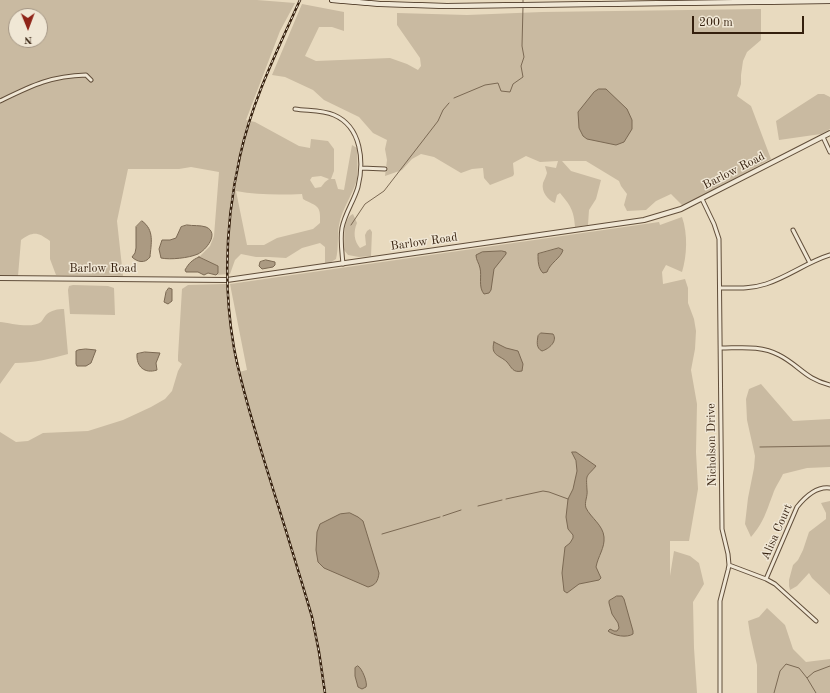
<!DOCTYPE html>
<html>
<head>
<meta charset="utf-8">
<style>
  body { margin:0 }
  #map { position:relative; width:830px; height:693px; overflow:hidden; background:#e8dabf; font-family:"Old Standard TT",serif }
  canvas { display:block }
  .north { position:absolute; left:8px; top:8px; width:40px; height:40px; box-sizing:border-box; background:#f0e7d5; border:1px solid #a59785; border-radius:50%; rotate:179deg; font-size:11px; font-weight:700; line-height:16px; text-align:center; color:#341f0d }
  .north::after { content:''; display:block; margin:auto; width:14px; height:18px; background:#8f2418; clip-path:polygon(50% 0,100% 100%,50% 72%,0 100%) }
  .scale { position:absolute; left:692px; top:16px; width:112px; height:18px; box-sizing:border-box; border:2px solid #341f0d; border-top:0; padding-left:5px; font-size:12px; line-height:14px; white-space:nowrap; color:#341f0d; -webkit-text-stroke:3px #f0e7d5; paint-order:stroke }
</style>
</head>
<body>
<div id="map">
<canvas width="830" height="693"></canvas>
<div class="north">N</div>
<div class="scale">200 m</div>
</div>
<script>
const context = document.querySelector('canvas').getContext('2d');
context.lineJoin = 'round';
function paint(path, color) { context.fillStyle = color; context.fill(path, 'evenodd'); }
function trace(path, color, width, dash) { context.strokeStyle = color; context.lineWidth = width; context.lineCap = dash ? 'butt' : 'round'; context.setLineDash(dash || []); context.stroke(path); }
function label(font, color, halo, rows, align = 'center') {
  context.font = font + ' "Old Standard TT",serif'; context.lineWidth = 3; context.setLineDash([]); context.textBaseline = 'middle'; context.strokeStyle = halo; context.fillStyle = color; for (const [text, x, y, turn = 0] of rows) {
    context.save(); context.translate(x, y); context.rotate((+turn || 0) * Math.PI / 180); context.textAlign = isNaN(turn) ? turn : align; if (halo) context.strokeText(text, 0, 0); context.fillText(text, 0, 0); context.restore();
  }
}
const green = new Path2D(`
  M 0,0 L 257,0 L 295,3 L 280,31 L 246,120 L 255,122 L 299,146 L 310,148 L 311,139 L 328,141 L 334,149 L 334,171 L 331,179 L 335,179 L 338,189 L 344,190 L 352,145 L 357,148 C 357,158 358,169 357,179 C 353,195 342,208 339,225 C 337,236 339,248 336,259 L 328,264 L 325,264 L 325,247 L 320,243 L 302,248 L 286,258 L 269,257 L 256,257 L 241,254 L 235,260 L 230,274 L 216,275 L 218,273 L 218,266 L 199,257 L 210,246 L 214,236 L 219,172 L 191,167 L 179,169 L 128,169 L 117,221 L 123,276 L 56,275 L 50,259 L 50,241 C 38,232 33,231 21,240 L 18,276 L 0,275 ZM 16,16 L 40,16 L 40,40 L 16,40 ZM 321,176 L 329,179 L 325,182 L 321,187 L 315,188 L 310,180 L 312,177 ZM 236,191 C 257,195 280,195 302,194 L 303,199 C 317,207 321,204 320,223 L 313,229 L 277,238 L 264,245 L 247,245 Z
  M 302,4 L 344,12 L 344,31 L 332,27 L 319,27 L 305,56 L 316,61 L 390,58 L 407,64 L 418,70 L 421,66 L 420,58 L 397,25 L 397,13 L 467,15 L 542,12 L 761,9 L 761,40 L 747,52 L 743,61 L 741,75 L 741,84 L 737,96 L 751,106 L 771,159 L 683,206 L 671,194 L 656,201 L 646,210 L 627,211 L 624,205 L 627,194 L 621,186 L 619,181 L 586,161 L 562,161 L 571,171 L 601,180 L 596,199 L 589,210 L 588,225 L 575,227 C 574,210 570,205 560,193 L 557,195 L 555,203 C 548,200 541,192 543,183 C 544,180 546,177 547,173 L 545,166 L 556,168 L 558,161 L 540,162 L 526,156 L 513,163 L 514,174 L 513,176 L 490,185 L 484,178 L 483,168 L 472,169 L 461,173 L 434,157 L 421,154 L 412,159 L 402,170 L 385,176 L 387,160 L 385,149 L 387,140 L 373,133 L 359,117 L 324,100 L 313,90 L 285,77 L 272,75 Z
  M 818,94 L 824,94 L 830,97 L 830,129 L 821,134 L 779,140 L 776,121 Z
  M 353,214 L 357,223 C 353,232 354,241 360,248 L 366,245 L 365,235 L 367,231 L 370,229 L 372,232 L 371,256 L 359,257 L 348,255 L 344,250 C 345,239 342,219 353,214 Z
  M 682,217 C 688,234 687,256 682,272 L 666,265 L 662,272 L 663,284 L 685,279 L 688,288 L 688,303 L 694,319 L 696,331 L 695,349 L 691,370 L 697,404 L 696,452 L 698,489 L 689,541 L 670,541 L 670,576 L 674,551 L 690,556 L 699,563 L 704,584 L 693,602 L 694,648 L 697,693 L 0,693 L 0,432 L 16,442 L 28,441 L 43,433 L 88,431 L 123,420 L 151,407 L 165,399 L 172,391 L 178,371 L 182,364 L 178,361 L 178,356 L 182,289 L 188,285 L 226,284 L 234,346 L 239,372 L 247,370 L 230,284 L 659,222 L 660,225 Z
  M 73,285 L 108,286 L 114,288 L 115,315 L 70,314 L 68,290 L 69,286 Z
  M 64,309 L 68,354 C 50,359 33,363 15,363 L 0,384 L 0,322 C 10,323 32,329 41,322 C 43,320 44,317 46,315 C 51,310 58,309 64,309 Z
  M 761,384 L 793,421 L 830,419 L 830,467 L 807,468 L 783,474 C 780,481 775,487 773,494 C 766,512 764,522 751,537 L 745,524 L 748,498 L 754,468 L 755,456 L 747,420 L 746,399 L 749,389 Z
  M 830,501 L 830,595 L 812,578 L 809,573 L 797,586 L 790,590 L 789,586 L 789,580 L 793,565 L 798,560 L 803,550 L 809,532 L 826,519 L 826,513 L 821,503 Z
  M 767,608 L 785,625 L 793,649 L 806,662 L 830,659 L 830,693 L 757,693 L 757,665 L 750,634 L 748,621 L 759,617 Z`);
const water = new Path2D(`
  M 599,89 L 606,89 L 627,109 L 632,120 L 632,129 L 624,142 L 616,145 L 587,139 L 583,136 L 579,128 L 578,112 L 594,92 Z
  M 142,221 C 155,230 151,244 150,257 C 145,264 137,262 132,257 L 135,253 L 136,248 L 136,227 Z
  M 187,225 C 193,226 200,225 206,227 C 220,233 206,250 198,254 C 189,258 170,260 161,258 L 159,249 L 162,240 L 170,240 L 176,238 L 181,227 Z
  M 559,248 L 563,250 C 561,258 550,263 547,272 L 543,273 C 538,268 538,261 538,254 Z
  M 502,251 L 506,252 L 506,254 L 494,269 L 491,290 L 489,293 L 484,294 C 478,287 482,276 480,268 C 479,263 476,260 476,255 L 482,252 Z
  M 199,257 L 218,266 L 218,273 L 216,275 L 208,273 L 204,275 L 198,272 L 186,272 L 185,270 C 189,263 192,260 199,257 Z
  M 266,260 L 275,262 L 275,265 L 273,267 L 262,269 L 259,266 L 260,262 Z
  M 169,288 L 172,289 L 172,301 L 168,304 L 164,302 L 166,292 Z
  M 541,333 L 553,334 C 558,341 549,349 542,351 C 536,348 537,342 538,336 Z
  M 494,342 L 506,348 L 518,351 L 523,364 L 522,371 C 513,373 512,368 507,362 C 500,355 490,356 494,342 Z
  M 86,349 L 96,350 L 91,363 L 86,366 L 77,366 L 76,364 L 76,351 L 78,350 Z
  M 145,352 L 160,353 L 156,363 L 157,370 C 145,374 136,367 137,354 Z
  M 572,452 L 576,452 L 596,466 C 586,478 586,473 587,490 C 588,496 584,502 586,508 C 591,518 603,525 604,537 C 605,548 598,556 596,567 L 601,578 L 599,580 L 579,584 L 567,593 L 564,591 L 562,573 L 565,547 L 570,543 L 573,538 L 573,535 L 568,529 L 566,517 L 568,499 L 573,489 L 577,471 L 576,461 Z
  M 350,513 L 358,517 L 363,521 L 379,573 C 378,581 376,585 368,587 L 324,568 L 318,562 L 316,550 L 317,532 L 320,524 L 340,514 Z
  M 617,596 L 622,596 L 624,599 L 633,631 L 633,634 C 627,638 614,636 608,631 L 610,629 L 614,631 L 617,631 L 619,628 L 618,623 L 612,614 L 609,603 L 609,601 Z
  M 358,666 C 362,668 368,683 366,687 L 362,689 L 358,687 L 355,676 L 355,668 Z`);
const stream = new Path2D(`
  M 523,3 L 523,0
  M 454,98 L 485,85 L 498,83 L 501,91 L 510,92 L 513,84 L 523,77 L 521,66 L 524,57 L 522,46 L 523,7
  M 351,225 L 365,204 L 384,191 L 438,121 L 443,110 L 449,103
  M 760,447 L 830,446
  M 506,499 L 543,491 L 549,492 L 568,499
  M 478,506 L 502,500
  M 443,516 L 461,510
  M 382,534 L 440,517
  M 807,678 L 816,693
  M 774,693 L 780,671 L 786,664 L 799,668 L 807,678 L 814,672 L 830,666`);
const minor = new Path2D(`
  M 0,101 C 31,86 50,76 86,75 L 91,80
  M 295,109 C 307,111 322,110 334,115 C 362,127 364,162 358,187 C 354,201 345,213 342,228 C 340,240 342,252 343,264
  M 823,137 L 830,152
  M 361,168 L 385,169
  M 702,199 L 714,224 L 719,239 L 722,529 L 728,554 L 729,565 L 728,570 L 720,601 L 720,693
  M 793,230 L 810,263
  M 720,288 C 735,288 751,289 766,284 C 788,277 807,262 830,255
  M 721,348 C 740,348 761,345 779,355 C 799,365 805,379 830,385
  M 729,565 L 766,579 L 775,584 L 816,621
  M 766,579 L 797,507 C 805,497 816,486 830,488`);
const tertiary = new Path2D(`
  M 0,278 L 227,280 L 644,220 L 681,209 L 830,133`);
const secondary = new Path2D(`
  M 332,0 L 380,4 L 447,6 L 830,1`);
const rail = new Path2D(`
  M 300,0 C 277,51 252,101 240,156 C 226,219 223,285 234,348 C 241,386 253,423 264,460 C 280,512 297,565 312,617 L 319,652 L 325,693`);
const streetNames = [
  ["Barlow Road",734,171,-27],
  ["Barlow Road",424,242,-8],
  ["Barlow Road",103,269],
  ["Nicholson Drive",712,445,-91],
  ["Alisa Court",777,532,-66]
];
paint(green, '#c9baa1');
paint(water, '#ab9a82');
trace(water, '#7b6953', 1);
trace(stream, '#7b6953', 1);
trace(minor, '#614e3a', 5);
trace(tertiary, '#614e3a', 6);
trace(secondary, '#341f0d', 6);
trace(minor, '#f0e7d5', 3);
trace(tertiary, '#f0e7d5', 4);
trace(secondary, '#f0e7d5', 4.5);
trace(rail, '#341f0d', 2.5);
trace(rail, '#f0e7d5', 1, [3]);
label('12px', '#341f0d', '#f0e7d5', streetNames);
</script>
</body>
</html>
